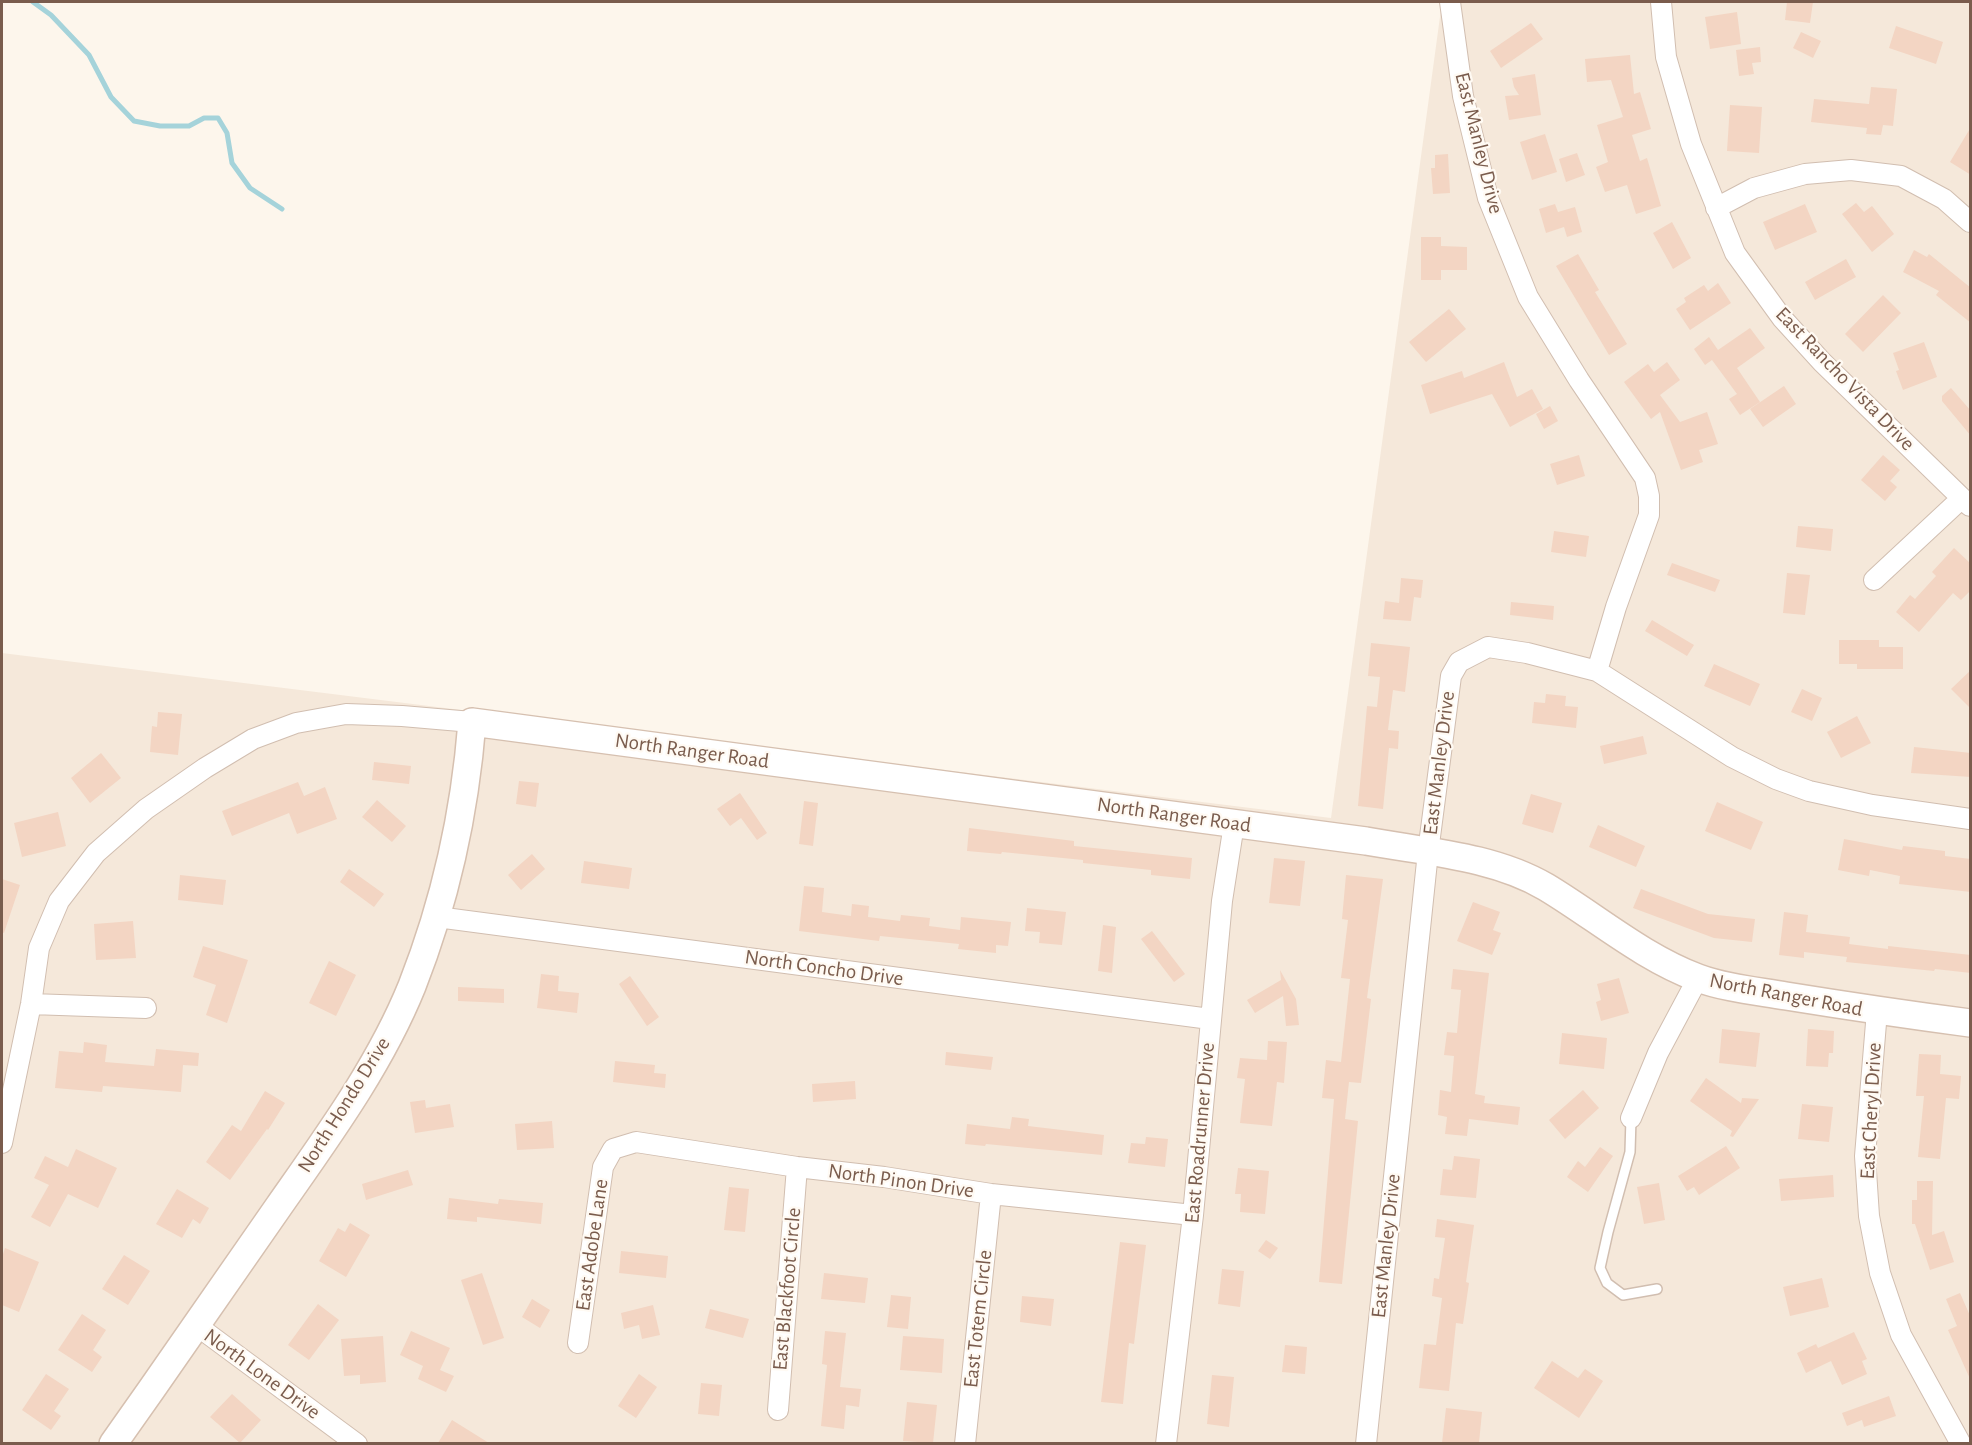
<!DOCTYPE html>
<html>
<head>
<meta charset="utf-8">
<style>
  body { margin:0 }
  #map { position:relative; width:1972px; height:1445px; overflow:hidden; background:#fdf6ec; font-family:"Alegreya Sans",sans-serif }
  canvas { display:block }
  .frame { position:absolute; inset:0; border:3px solid #7a5c4d; pointer-events:none }
</style>
</head>
<body>
<div id="map">
<canvas width="1972" height="1445"></canvas>
<div class="frame"></div>
</div>
<script>
const context = document.querySelector('canvas').getContext('2d');
context.lineJoin = 'round';
function paint(path, color) { context.fillStyle = color; context.fill(path, 'evenodd'); }
function trace(path, color, width, dash) { context.strokeStyle = color; context.lineWidth = width; context.lineCap = dash ? 'butt' : 'round'; context.setLineDash(dash || []); context.stroke(path); }
function label(font, color, halo, rows, align = 'center') {
  context.font = font + ' "Alegreya Sans",sans-serif'; context.lineWidth = 4.5; context.setLineDash([]); context.textBaseline = 'middle'; context.strokeStyle = halo; context.fillStyle = color; for (const [text, x, y, turn = 0] of rows) {
    context.save(); context.translate(x, y); context.rotate((+turn || 0) * Math.PI / 180); context.textAlign = isNaN(turn) ? turn : align; if (halo) context.strokeText(text, 0, 0); context.fillText(text, 0, 0); context.restore();
  }
}
const residential = new Path2D(`
  M 1442,2 L 1970,2 L 1970,1443 L 2,1444 L 2,653 L 1331,818 Z`);
const stream = new Path2D(`
  M 33,2 L 51,15 L 89,55 L 111,97 L 134,121 L 160,126 L 189,126 L 204,118 L 218,118 L 227,133 L 232,163 L 250,188 L 282,209`);
const building = new Path2D(`
  M 1787,2 L 1813,2 L 1810,23 L 1785,20 Z
  M 1737,12 L 1741,44 L 1710,49 L 1705,17 Z
  M 1531,23 L 1543,39 L 1501,68 L 1490,51 Z
  M 1896,26 L 1943,42 L 1936,64 L 1889,48 Z
  M 1801,32 L 1821,41 L 1813,58 L 1793,48 Z
  M 1760,47 L 1761,62 L 1752,63 L 1754,74 L 1739,76 L 1736,50 Z
  M 1630,55 L 1634,94 L 1640,92 L 1651,129 L 1632,135 L 1640,161 L 1647,158 L 1661,206 L 1636,214 L 1627,185 L 1605,192 L 1596,167 L 1608,162 L 1597,125 L 1623,117 L 1611,80 L 1587,82 L 1585,59 Z
  M 1535,74 L 1541,115 L 1509,120 L 1505,96 L 1519,95 L 1514,87 L 1512,78 Z
  M 1871,87 L 1897,89 L 1893,126 L 1883,125 L 1881,135 L 1866,134 L 1867,128 L 1811,122 L 1814,99 L 1869,104 Z
  M 1730,105 L 1762,107 L 1759,153 L 1727,151 Z
  M 1971,127 L 1971,175 L 1950,162 Z
  M 1545,134 L 1557,172 L 1532,180 L 1520,142 Z
  M 1577,153 L 1585,175 L 1566,182 L 1559,159 Z
  M 1448,154 L 1450,193 L 1433,194 L 1431,168 L 1435,168 L 1435,155 Z
  M 1856,203 L 1864,212 L 1872,206 L 1894,234 L 1872,252 L 1842,214 Z
  M 1555,204 L 1558,212 L 1575,207 L 1582,232 L 1567,237 L 1564,227 L 1546,233 L 1539,209 Z
  M 1805,204 L 1817,232 L 1775,250 L 1763,222 Z
  M 1672,222 L 1691,258 L 1673,269 L 1653,233 Z
  M 1421,237 L 1441,237 L 1441,246 L 1467,247 L 1467,270 L 1441,270 L 1441,280 L 1421,280 Z
  M 1914,250 L 1927,257 L 1929,254 L 1971,288 L 1971,323 L 1936,295 L 1939,291 L 1903,272 Z
  M 1578,254 L 1599,290 L 1595,292 L 1627,344 L 1609,355 L 1556,266 Z
  M 1846,259 L 1856,277 L 1815,300 L 1805,282 Z
  M 1718,283 L 1731,303 L 1690,330 L 1676,309 L 1686,302 L 1684,298 L 1704,285 L 1708,291 Z
  M 1883,295 L 1901,313 L 1863,352 L 1845,334 Z
  M 1449,309 L 1466,329 L 1426,362 L 1409,342 Z
  M 1750,328 L 1765,348 L 1737,368 L 1760,402 L 1740,415 L 1729,399 L 1737,394 L 1712,360 L 1705,365 L 1694,349 L 1709,337 L 1718,350 Z
  M 1924,342 L 1937,377 L 1903,390 L 1896,371 L 1899,370 L 1893,353 Z
  M 1504,362 L 1517,397 L 1532,389 L 1543,409 L 1510,427 L 1492,394 L 1430,414 L 1421,385 L 1462,371 L 1464,378 Z
  M 1667,362 L 1680,380 L 1660,395 L 1680,422 L 1707,412 L 1718,444 L 1699,450 L 1703,462 L 1681,470 L 1660,412 L 1651,419 L 1624,382 L 1648,364 L 1654,372 Z
  M 1784,386 L 1796,404 L 1763,427 L 1750,409 Z
  M 1951,388 L 1971,411 L 1971,436 L 1942,401 L 1942,396 Z
  M 1550,406 L 1558,421 L 1544,429 L 1536,414 Z
  M 1579,455 L 1585,476 L 1557,485 L 1550,464 Z
  M 1883,455 L 1900,470 L 1890,481 L 1897,487 L 1885,501 L 1861,480 Z
  M 1798,526 L 1833,529 L 1831,551 L 1796,547 Z
  M 1554,531 L 1589,536 L 1586,557 L 1551,552 Z
  M 1954,548 L 1971,564 L 1971,590 L 1961,600 L 1953,593 L 1919,632 L 1896,612 L 1910,595 L 1915,599 L 1936,576 L 1932,572 Z
  M 1672,563 L 1720,580 L 1715,592 L 1667,575 Z
  M 1787,573 L 1810,575 L 1805,615 L 1783,613 Z
  M 1401,578 L 1423,580 L 1421,598 L 1414,597 L 1411,621 L 1383,619 L 1385,601 L 1399,603 Z
  M 1511,602 L 1554,606 L 1553,620 L 1510,615 Z
  M 1652,620 L 1694,645 L 1687,656 L 1645,631 Z
  M 1839,640 L 1879,640 L 1879,647 L 1903,647 L 1903,669 L 1857,669 L 1857,664 L 1839,664 Z
  M 1371,643 L 1410,647 L 1405,692 L 1393,690 L 1388,730 L 1399,731 L 1398,749 L 1389,748 L 1383,809 L 1358,806 L 1367,706 L 1377,707 L 1380,677 L 1368,676 Z
  M 1714,664 L 1760,684 L 1750,706 L 1704,686 Z
  M 1971,670 L 1971,709 L 1951,689 Z
  M 1802,689 L 1822,698 L 1812,721 L 1791,712 Z
  M 1546,694 L 1566,696 L 1565,706 L 1578,707 L 1576,728 L 1532,723 L 1534,702 L 1545,703 Z
  M 158,712 L 182,714 L 178,755 L 150,752 L 152,726 L 157,727 Z
  M 1857,716 L 1871,743 L 1841,758 L 1827,732 Z
  M 1643,736 L 1647,754 L 1604,764 L 1600,746 Z
  M 1914,747 L 1971,753 L 1971,777 L 1911,773 Z
  M 101,753 L 121,778 L 90,803 L 71,778 Z
  M 374,762 L 411,766 L 409,784 L 372,780 Z
  M 519,781 L 539,783 L 536,807 L 516,804 Z
  M 298,782 L 304,796 L 325,787 L 337,819 L 297,834 L 289,813 L 232,836 L 222,811 Z
  M 740,793 L 767,833 L 757,840 L 741,818 L 730,826 L 717,809 Z
  M 1531,794 L 1562,803 L 1553,833 L 1522,824 Z
  M 377,800 L 406,826 L 392,842 L 362,817 Z
  M 804,801 L 818,803 L 813,846 L 799,844 Z
  M 1717,802 L 1763,822 L 1751,850 L 1705,831 Z
  M 58,812 L 66,846 L 22,857 L 14,823 Z
  M 1598,825 L 1645,846 L 1636,867 L 1589,847 Z
  M 969,828 L 1074,841 L 1074,846 L 1192,858 L 1190,879 L 1151,875 L 1151,870 L 1083,863 L 1083,860 L 1002,852 L 1001,854 L 967,851 Z
  M 1844,839 L 1902,850 L 1903,846 L 1945,851 L 1945,856 L 1971,859 L 1971,892 L 1899,884 L 1900,876 L 1870,870 L 1869,876 L 1838,870 Z
  M 532,854 L 545,869 L 521,890 L 508,875 Z
  M 1274,858 L 1305,861 L 1300,906 L 1269,903 Z
  M 584,861 L 632,868 L 629,889 L 581,883 Z
  M 349,869 L 384,894 L 374,907 L 340,882 Z
  M 180,875 L 226,880 L 223,905 L 178,900 Z
  M 1346,875 L 1383,879 L 1367,998 L 1371,999 L 1361,1083 L 1349,1082 L 1345,1119 L 1358,1121 L 1342,1284 L 1319,1282 L 1334,1099 L 1322,1098 L 1326,1060 L 1341,1062 L 1350,979 L 1341,978 L 1348,920 L 1342,919 Z
  M 2,879 L 20,885 L 4,933 L 2,932 Z
  M 804,886 L 824,888 L 822,912 L 851,916 L 852,904 L 869,906 L 868,917 L 900,921 L 901,915 L 930,918 L 929,926 L 960,930 L 961,917 L 1011,922 L 1008,946 L 996,945 L 996,953 L 958,949 L 959,944 L 880,936 L 879,941 L 799,931 Z
  M 1641,889 L 1708,914 L 1755,919 L 1752,942 L 1714,938 L 1633,908 Z
  M 1473,902 L 1500,912 L 1493,930 L 1501,933 L 1492,955 L 1457,941 Z
  M 1027,908 L 1066,912 L 1062,945 L 1039,943 L 1040,932 L 1025,931 Z
  M 1784,912 L 1808,915 L 1806,932 L 1850,937 L 1849,944 L 1888,949 L 1888,946 L 1971,955 L 1971,973 L 1935,969 L 1934,971 L 1846,962 L 1847,957 L 1804,952 L 1804,958 L 1779,955 Z
  M 133,921 L 136,958 L 96,960 L 94,924 Z
  M 1103,925 L 1116,927 L 1112,973 L 1098,971 Z
  M 1152,931 L 1185,974 L 1174,982 L 1141,939 Z
  M 203,946 L 248,960 L 227,1023 L 206,1015 L 216,985 L 193,977 Z
  M 329,961 L 356,975 L 336,1016 L 309,1003 Z
  M 1453,969 L 1489,973 L 1475,1094 L 1485,1096 L 1484,1103 L 1520,1107 L 1518,1125 L 1469,1119 L 1467,1136 L 1445,1134 L 1447,1117 L 1438,1115 L 1440,1090 L 1451,1092 L 1454,1056 L 1444,1055 L 1447,1032 L 1457,1033 L 1461,990 L 1451,989 Z
  M 1280,970 L 1296,999 L 1299,1025 L 1286,1026 L 1283,996 L 1255,1013 L 1247,1000 L 1281,980 Z
  M 541,974 L 559,976 L 558,991 L 579,993 L 577,1013 L 537,1008 Z
  M 630,976 L 659,1017 L 647,1026 L 619,984 Z
  M 1619,978 L 1629,1013 L 1601,1021 L 1596,1002 L 1601,1000 L 1597,984 Z
  M 458,987 L 504,989 L 504,1003 L 458,1001 Z
  M 1722,1029 L 1760,1033 L 1756,1067 L 1719,1063 Z
  M 1808,1029 L 1834,1031 L 1833,1053 L 1829,1053 L 1828,1067 L 1806,1066 Z
  M 1562,1033 L 1607,1038 L 1604,1069 L 1559,1064 Z
  M 1268,1041 L 1287,1042 L 1284,1083 L 1277,1082 L 1272,1126 L 1240,1123 L 1245,1079 L 1237,1078 L 1240,1058 L 1267,1060 Z
  M 84,1042 L 107,1045 L 105,1062 L 154,1066 L 156,1049 L 199,1053 L 198,1066 L 183,1065 L 181,1092 L 103,1086 L 102,1092 L 55,1088 L 59,1051 L 83,1053 Z
  M 946,1052 L 993,1057 L 991,1070 L 945,1065 Z
  M 1919,1054 L 1941,1055 L 1940,1074 L 1961,1076 L 1959,1099 L 1946,1098 L 1940,1159 L 1918,1157 L 1924,1096 L 1916,1096 Z
  M 615,1061 L 655,1065 L 654,1073 L 666,1074 L 665,1088 L 613,1082 Z
  M 1706,1078 L 1741,1103 L 1742,1098 L 1759,1099 L 1733,1137 L 1730,1136 L 1732,1131 L 1690,1101 Z
  M 855,1081 L 856,1099 L 813,1102 L 812,1084 Z
  M 1583,1090 L 1599,1108 L 1565,1139 L 1549,1120 Z
  M 265,1091 L 285,1103 L 268,1130 L 267,1129 L 230,1180 L 206,1162 L 232,1125 L 241,1131 Z
  M 425,1100 L 426,1108 L 450,1104 L 454,1127 L 415,1133 L 410,1102 Z
  M 1802,1104 L 1833,1107 L 1829,1142 L 1798,1139 Z
  M 1012,1117 L 1029,1119 L 1028,1126 L 1104,1135 L 1102,1155 L 986,1144 L 985,1146 L 965,1144 L 967,1124 L 1010,1129 Z
  M 552,1121 L 554,1148 L 517,1150 L 515,1124 Z
  M 1146,1137 L 1168,1139 L 1165,1167 L 1128,1163 L 1131,1143 L 1145,1144 Z
  M 1726,1146 L 1740,1168 L 1699,1195 L 1694,1187 L 1687,1191 L 1678,1176 Z
  M 1600,1147 L 1613,1156 L 1588,1192 L 1567,1177 L 1578,1161 L 1585,1167 Z
  M 76,1149 L 117,1168 L 98,1208 L 68,1194 L 50,1227 L 31,1217 L 49,1185 L 34,1178 L 45,1156 L 68,1167 Z
  M 1454,1156 L 1480,1159 L 1476,1198 L 1440,1195 L 1443,1169 L 1452,1170 Z
  M 1238,1168 L 1269,1171 L 1265,1214 L 1240,1212 L 1241,1194 L 1235,1194 Z
  M 408,1170 L 413,1185 L 366,1200 L 362,1184 Z
  M 1833,1175 L 1834,1197 L 1781,1201 L 1779,1179 Z
  M 1917,1181 L 1933,1181 L 1932,1235 L 1944,1231 L 1954,1262 L 1930,1270 L 1915,1224 L 1912,1224 L 1912,1200 L 1917,1200 Z
  M 1659,1183 L 1665,1220 L 1644,1224 L 1637,1187 Z
  M 729,1187 L 749,1189 L 745,1232 L 724,1230 Z
  M 177,1189 L 209,1208 L 200,1224 L 193,1219 L 182,1238 L 156,1224 Z
  M 449,1198 L 498,1204 L 499,1199 L 543,1203 L 541,1224 L 477,1217 L 477,1222 L 447,1219 Z
  M 1437,1219 L 1474,1225 L 1466,1282 L 1469,1283 L 1463,1324 L 1456,1323 L 1449,1391 L 1419,1388 L 1424,1344 L 1436,1345 L 1442,1298 L 1432,1296 L 1434,1278 L 1439,1279 L 1445,1238 L 1435,1237 Z
  M 350,1223 L 370,1235 L 346,1277 L 319,1261 L 338,1228 L 345,1232 Z
  M 1266,1240 L 1278,1248 L 1270,1259 L 1258,1251 Z
  M 1120,1242 L 1146,1245 L 1134,1344 L 1129,1343 L 1123,1404 L 1101,1402 Z
  M 5,1248 L 39,1262 L 19,1312 L 2,1305 L 2,1257 Z
  M 621,1251 L 668,1256 L 666,1278 L 619,1273 Z
  M 124,1255 L 150,1271 L 128,1305 L 102,1289 Z
  M 1222,1269 L 1244,1271 L 1240,1307 L 1218,1304 Z
  M 482,1273 L 504,1338 L 483,1345 L 461,1280 Z
  M 824,1273 L 868,1278 L 865,1303 L 821,1299 Z
  M 1822,1278 L 1829,1307 L 1790,1316 L 1783,1287 Z
  M 1960,1293 L 1971,1318 L 1971,1381 L 1948,1330 L 1957,1326 L 1946,1299 Z
  M 891,1295 L 911,1297 L 908,1329 L 887,1327 Z
  M 1022,1296 L 1054,1299 L 1051,1326 L 1020,1322 Z
  M 532,1299 L 550,1310 L 540,1328 L 522,1317 Z
  M 318,1304 L 339,1320 L 309,1360 L 288,1345 Z
  M 653,1305 L 660,1335 L 642,1339 L 639,1325 L 624,1329 L 621,1313 Z
  M 710,1309 L 749,1319 L 743,1338 L 705,1328 Z
  M 82,1314 L 106,1330 L 93,1350 L 102,1357 L 92,1372 L 58,1350 Z
  M 411,1331 L 450,1348 L 440,1370 L 454,1376 L 446,1392 L 418,1379 L 423,1366 L 400,1355 Z
  M 825,1331 L 846,1333 L 840,1387 L 861,1389 L 859,1407 L 846,1405 L 844,1429 L 821,1426 L 827,1365 L 822,1364 Z
  M 1854,1332 L 1867,1359 L 1862,1361 L 1867,1374 L 1842,1385 L 1831,1361 L 1806,1373 L 1797,1353 L 1816,1344 L 1818,1348 Z
  M 383,1336 L 386,1382 L 360,1384 L 360,1375 L 344,1376 L 341,1339 Z
  M 903,1336 L 944,1339 L 942,1373 L 900,1370 Z
  M 1285,1345 L 1307,1347 L 1305,1374 L 1282,1372 Z
  M 1552,1361 L 1578,1378 L 1585,1369 L 1603,1381 L 1579,1418 L 1534,1388 Z
  M 46,1374 L 69,1389 L 54,1411 L 61,1416 L 51,1430 L 22,1410 Z
  M 639,1374 L 657,1387 L 636,1418 L 618,1406 Z
  M 1212,1375 L 1234,1377 L 1229,1427 L 1207,1424 Z
  M 701,1383 L 722,1385 L 719,1416 L 698,1414 Z
  M 232,1394 L 261,1420 L 240,1443 L 210,1417 Z
  M 1889,1396 L 1896,1416 L 1864,1427 L 1862,1420 L 1847,1426 L 1842,1413 Z
  M 907,1402 L 937,1405 L 933,1443 L 903,1441 Z
  M 1446,1408 L 1482,1412 L 1479,1443 L 1442,1443 Z
  M 452,1420 L 489,1443 L 438,1443 Z`);
const lane = new Path2D(`
  M 1631,1118 L 1630,1152 L 1608,1232 L 1600,1268 L 1607,1283 L 1623,1295 L 1657,1289`);
const street = new Path2D(`
  M 1450,2 L 1463,96 L 1488,198 L 1528,297 L 1579,380 L 1645,478 L 1649,496 L 1649,515 L 1616,607 L 1597,671
  M 1661,2 L 1666,57 L 1691,144 L 1735,253 L 1782,318 L 1822,362 L 1970,506
  M 1716,208 L 1754,188 L 1805,174 L 1851,170 L 1901,176 L 1944,199 L 1970,222
  M 1874,580 L 1962,498
  M 437,917 L 1210,1019
  M 31,1004 L 146,1008
  M 1877,1011 L 1865,1156 L 1869,1216 L 1880,1273 L 1901,1335 L 1961,1444
  M 1631,1118 L 1658,1053 L 1698,978
  M 2,1143 L 31,1004 L 39,948 L 59,901 L 96,853 L 146,809 L 205,768 L 253,739 L 296,723 L 346,714 L 402,716 L 472,722
  M 196,1325 L 357,1444
  M 578,1343 L 603,1167 L 613,1149 L 636,1142 L 797,1167 L 884,1177 L 991,1194 L 1193,1215
  M 778,1410 L 797,1167
  M 965,1444 L 991,1194
  M 1166,1444 L 1193,1215 L 1222,901 L 1234,824
  M 1366,1444 L 1428,852 L 1451,676 L 1459,662 L 1488,647 L 1527,653 L 1597,671 L 1732,757 L 1776,779 L 1809,791 L 1872,805 L 1970,819`);
const secondary = new Path2D(`
  M 113,1444 C 169,1365 224,1285 279,1206 C 328,1136 380,1065 412,986 C 445,902 465,812 472,722 L 1366,841 C 1426,852 1493,856 1546,887 C 1596,917 1642,957 1698,978 C 1725,988 1757,991 1786,996 C 1848,1006 1909,1015 1970,1023`);
const streetNames = [
  ["East Manley Drive",1479,143,76],
  ["East Rancho Vista Drive",1845,379,46],
  ["North Ranger Road",692,751,8],
  ["East Manley Drive",1439,763,-83],
  ["North Ranger Road",1174,815,8],
  ["North Concho Drive",824,968,8],
  ["North Ranger Road",1786,995,11],
  ["North Hondo Drive",344,1105,-58],
  ["East Cheryl Drive",1871,1111,-87],
  ["East Roadrunner Drive",1200,1133,-85],
  ["North Pinon Drive",901,1181,8],
  ["East Adobe Lane",592,1245,-82],
  ["East Manley Drive",1386,1246,-84],
  ["East Blackfoot Circle",787,1289,-85],
  ["East Totem Circle",978,1319,-84],
  ["North Lone Drive",262,1374,36]
];
paint(residential, '#f5e8da');
trace(stream, '#a5d3da', 5);
paint(building, '#f3d5c3');
trace(lane, '#d1beb0', 12);
trace(street, '#d1beb0', 22);
trace(secondary, '#d6c0b0', 30);
trace(lane, '#fff', 9);
trace(street, '#fff', 20);
trace(secondary, '#fff', 27);
label('21px', '#7a5c4d', '#fffaf3', streetNames);
</script>
</body>
</html>
